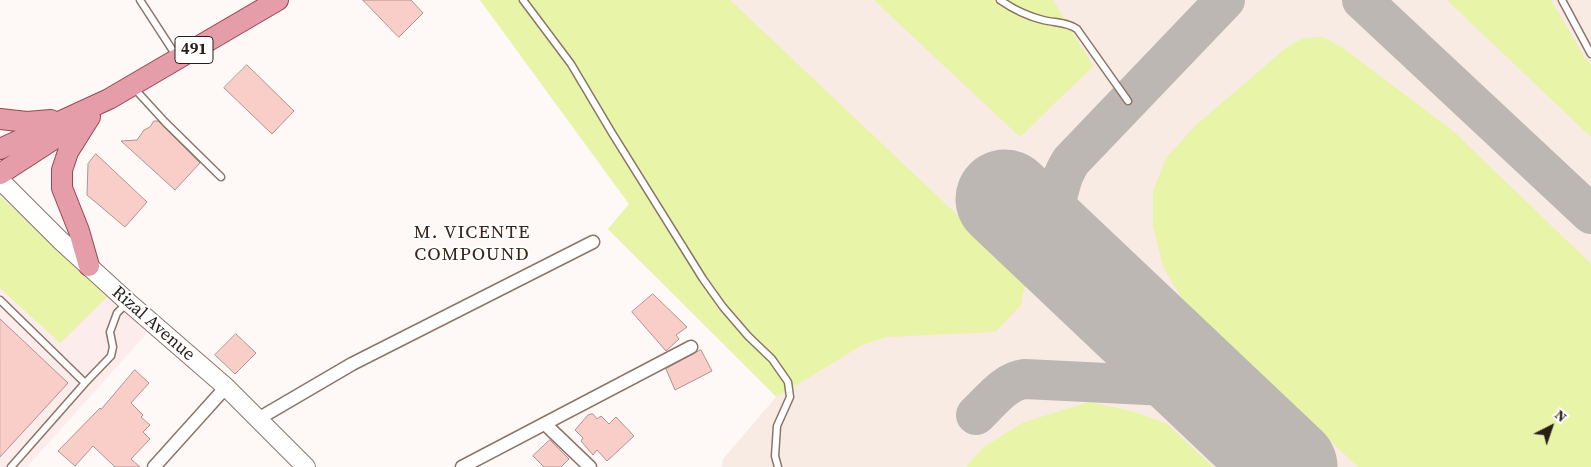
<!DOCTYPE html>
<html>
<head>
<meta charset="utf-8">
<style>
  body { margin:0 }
  #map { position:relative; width:1591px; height:467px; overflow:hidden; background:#fef9f6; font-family:"Source Serif 4",serif }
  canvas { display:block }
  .north { position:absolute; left:1526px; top:402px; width:50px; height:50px; -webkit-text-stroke:4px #fff; paint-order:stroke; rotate:41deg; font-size:14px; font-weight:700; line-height:20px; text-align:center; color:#281f19 }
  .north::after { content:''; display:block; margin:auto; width:18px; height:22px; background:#281f19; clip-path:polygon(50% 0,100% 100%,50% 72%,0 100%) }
</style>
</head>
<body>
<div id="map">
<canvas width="1591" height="467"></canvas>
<div class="north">N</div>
</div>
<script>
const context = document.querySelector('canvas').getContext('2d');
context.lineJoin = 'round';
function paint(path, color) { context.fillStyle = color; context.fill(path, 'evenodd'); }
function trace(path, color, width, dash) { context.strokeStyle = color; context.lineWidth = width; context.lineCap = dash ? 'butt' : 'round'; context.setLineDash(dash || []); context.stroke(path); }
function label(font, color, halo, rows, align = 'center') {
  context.font = font + ' "Source Serif 4",serif'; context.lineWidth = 4; context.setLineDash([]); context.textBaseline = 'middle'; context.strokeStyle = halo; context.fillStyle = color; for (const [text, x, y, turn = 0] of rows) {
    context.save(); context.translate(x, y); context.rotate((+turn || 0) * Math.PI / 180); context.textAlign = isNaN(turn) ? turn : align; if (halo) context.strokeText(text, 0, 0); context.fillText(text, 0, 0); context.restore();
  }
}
const commercial = new Path2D(`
  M 0,196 L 147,333 L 27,467 L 0,467 Z`);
const built = new Path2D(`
  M 480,0 L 1591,0 L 1591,467 L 722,467 L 723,459 L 776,397 L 608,229 L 629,204 Z`);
const green = new Path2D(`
  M 480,0 L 730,0 L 1027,281 L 1023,293 L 1021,305 L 995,332 L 886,337 L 862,345 L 777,397 L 608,229 L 629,204 Z
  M 874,0 L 1053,0 L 1093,66 L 1020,137 Z
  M 1447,0 L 1551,0 L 1585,58 L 1591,64 L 1591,137 Z
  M 1323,37 L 1343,48 L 1453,131 L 1591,264 L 1591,467 L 1358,467 L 1185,303 L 1163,267 L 1153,226 L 1153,191 L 1166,158 L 1195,126 L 1286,48 L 1303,38 Z
  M 0,196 L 107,297 L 60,343 L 0,288 Z
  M 1089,402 L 1131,411 L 1166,423 L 1213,467 L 966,467 L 984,447 L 1024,422 Z`);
const taxiway = new Path2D(`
  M 1362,0 L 1591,214
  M 1081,271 C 1065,244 1051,227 1058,194 C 1062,179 1063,174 1071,161 L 1225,0
  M 976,415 C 990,402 1005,381 1025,379 L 1167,386 L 1186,390 L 1217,400`);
const runway = new Path2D(`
  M 1005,199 L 1288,467`);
const building = new Path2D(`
  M 363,0 L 411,0 L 423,13 L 399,37 Z
  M 247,65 L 294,111 L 272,134 L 224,88 Z
  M 154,121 L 158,121 L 200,163 L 175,190 L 121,141 L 137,140 L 144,130 L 150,127 Z
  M 96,154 L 147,202 L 125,227 L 87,195 L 88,164 Z
  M 653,294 L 687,327 L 676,335 L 679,339 L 666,351 L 632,312 Z
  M 0,319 L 68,383 L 0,457 Z
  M 236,334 L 256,353 L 235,374 L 215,355 Z
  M 701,350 L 712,371 L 675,390 L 666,369 Z
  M 135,370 L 149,383 L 131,403 L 143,415 L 141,417 L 150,425 L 143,432 L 150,439 L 131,459 L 140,467 L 115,467 L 93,446 L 75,466 L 58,451 L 100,408 L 101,409 Z
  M 593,414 L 597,419 L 601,416 L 609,424 L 616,417 L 634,436 L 607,461 L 597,450 L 593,455 L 581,441 L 583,438 L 575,430 L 588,415 Z
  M 550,440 L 569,459 L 561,467 L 544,467 L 533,456 Z`);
const lane = new Path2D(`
  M 140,0 L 177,57
  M 523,0 L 571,64 L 612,133 L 703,279 L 723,307 L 748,336 L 772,359 L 788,382 L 790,397 L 777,426 L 775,456 L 778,467
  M 1000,0 C 1013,9 1027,16 1043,20 C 1055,23 1067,22 1077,29 L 1128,101
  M 1562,0 L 1591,54
  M 133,87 L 165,122 L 221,177
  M 0,300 L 85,383
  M 11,467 L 85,383 L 111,356 L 113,347 L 110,332 L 117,313 L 127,303`);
const street = new Path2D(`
  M 258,419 L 352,364 L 593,242
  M 545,424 L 590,467
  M 154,467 L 226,387
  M 462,467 L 691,347`);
const secondary = new Path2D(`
  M 0,180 L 60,240 L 128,302 L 226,387 L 306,467`);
const primary = new Path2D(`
  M 0,119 L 27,122 L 51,120
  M 0,149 L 109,99 L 278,0
  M 0,174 L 74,126
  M 89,266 L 79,231 L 62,188 L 62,170 L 68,152 L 90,117`);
const shields = [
  [194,50,38]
];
const shieldNames = [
  ["491",194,50]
];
const streetNames = [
  ["Rizal Avenue",153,324,41]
];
const neighbourhoodNames = [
  ["M. VICENTE",472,233],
  ["COMPOUND",472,255]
];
paint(commercial, '#fceceb');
paint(built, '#f8ebe3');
paint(green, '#e8f4a7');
trace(taxiway, '#bdb7b3', 40);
trace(runway, '#bdb7b3', 99);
paint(building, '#f9cdc8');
trace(building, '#b09390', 1);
trace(lane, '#8c7567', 9);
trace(street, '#8c7567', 15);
trace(secondary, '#8c7567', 20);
trace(primary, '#984751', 22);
trace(lane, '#fff', 6);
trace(street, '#fff', 12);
trace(secondary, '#fff', 18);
trace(primary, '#e59da9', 20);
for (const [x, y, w] of shields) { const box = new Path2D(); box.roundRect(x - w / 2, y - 13.5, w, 27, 4); context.fillStyle = '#fff'; context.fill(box); trace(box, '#281f19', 1); }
label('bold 16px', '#281f19', null, shieldNames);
label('18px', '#281f19', '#fff', streetNames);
context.letterSpacing = '1px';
label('19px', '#382519', '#fff', neighbourhoodNames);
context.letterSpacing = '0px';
</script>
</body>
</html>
